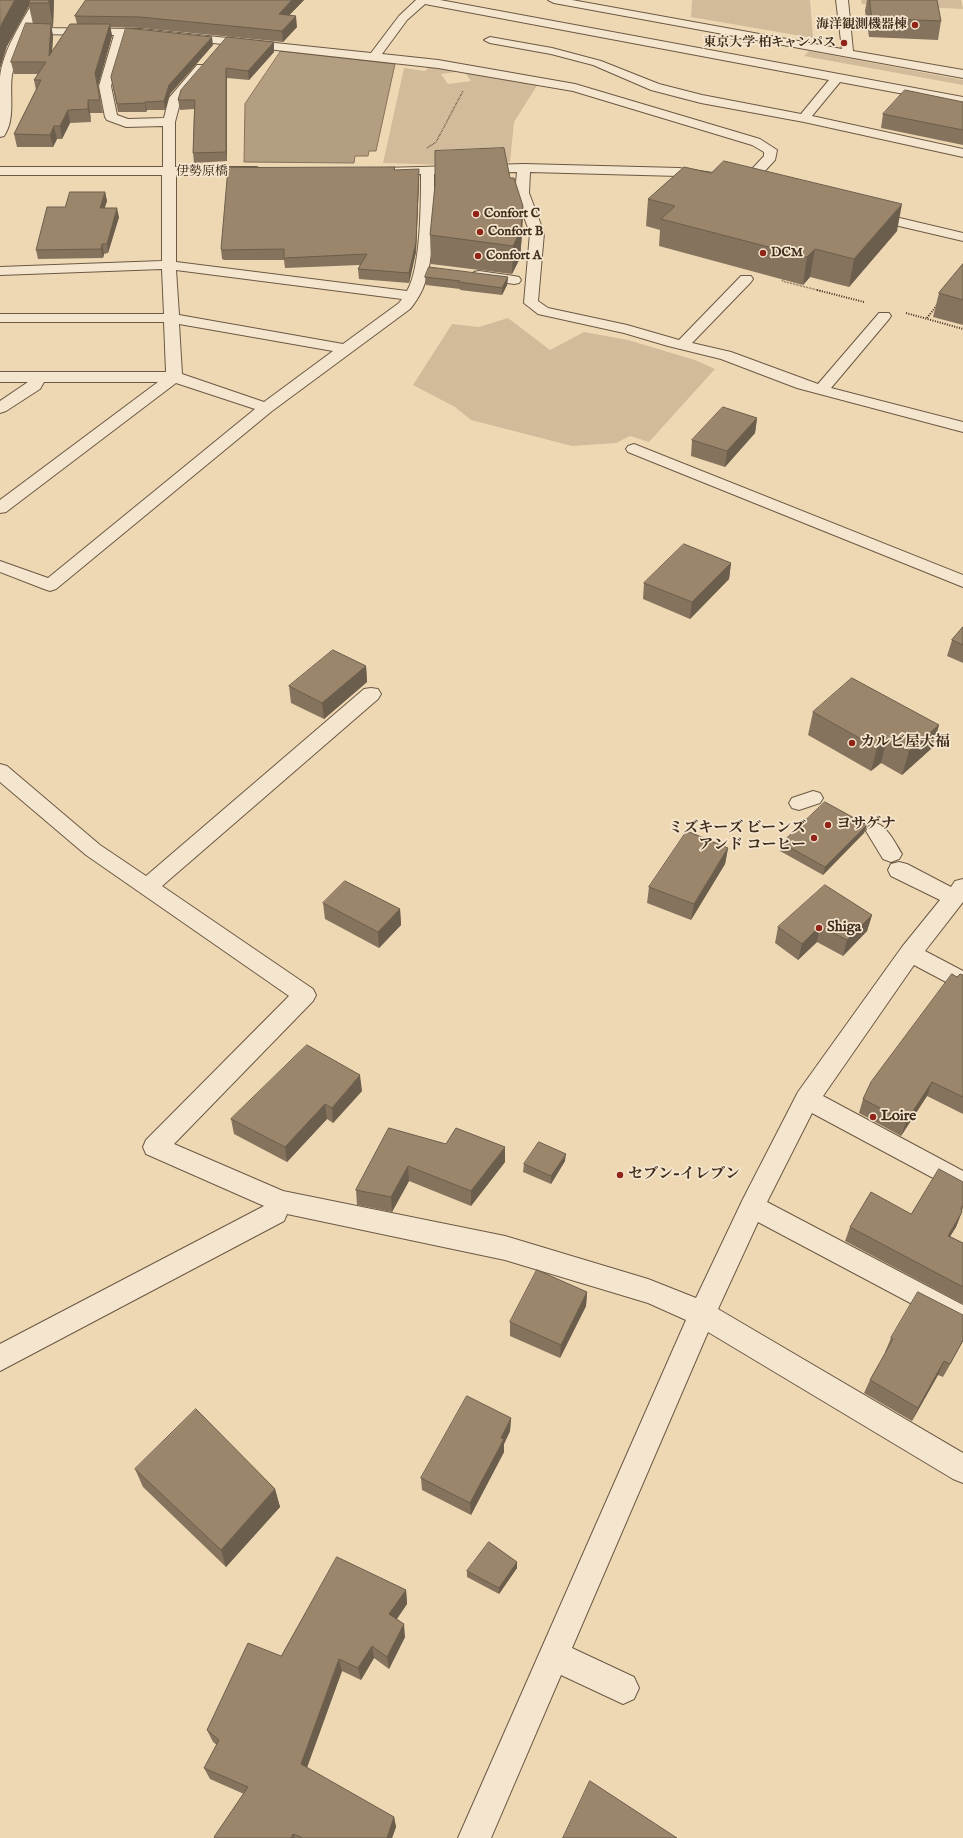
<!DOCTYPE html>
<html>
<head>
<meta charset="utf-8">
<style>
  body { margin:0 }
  canvas { display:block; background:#eed8b4 }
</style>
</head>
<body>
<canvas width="963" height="1838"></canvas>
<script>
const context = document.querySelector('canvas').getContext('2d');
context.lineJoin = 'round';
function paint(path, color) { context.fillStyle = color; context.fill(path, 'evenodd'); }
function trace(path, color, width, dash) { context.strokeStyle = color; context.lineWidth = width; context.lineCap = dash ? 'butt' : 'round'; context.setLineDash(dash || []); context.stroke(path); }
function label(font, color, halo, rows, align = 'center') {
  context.font = font + ' "IM FELL English","Noto Serif JP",serif'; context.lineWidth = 3.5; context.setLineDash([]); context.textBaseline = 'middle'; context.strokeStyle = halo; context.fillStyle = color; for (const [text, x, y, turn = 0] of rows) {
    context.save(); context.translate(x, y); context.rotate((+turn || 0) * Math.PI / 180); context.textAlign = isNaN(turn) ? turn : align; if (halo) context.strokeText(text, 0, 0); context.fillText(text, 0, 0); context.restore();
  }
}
const green = new Path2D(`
  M 692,0 L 810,0 L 813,38 L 691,17 Z
  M 861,0 L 961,0 L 963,9 L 862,4 Z
  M 809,51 L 963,80 L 963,85 L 804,56 Z
  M 431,65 L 538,84 L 514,122 L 510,162 L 448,165 L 383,163 L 404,68 L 425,71 ZM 464,71 L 471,81 L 448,84 L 441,74 Z
  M 508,318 L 550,350 L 584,332 L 628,340 L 695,360 L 715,369 L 649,442 L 630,436 L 616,443 L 572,446 L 471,420 L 455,407 L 413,385 L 452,324 L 479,327 Z`);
const water = new Path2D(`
  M 281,51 L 395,64 L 376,151 L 369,151 L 368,156 L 355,156 L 354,163 L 244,162 L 245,104 Z`);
const pathFar1 = new Path2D(`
  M 427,148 L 436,142 L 463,91
  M 783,279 L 782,281 L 821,291`);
const path = new Path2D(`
  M 817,290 L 864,302
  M 906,313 L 963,329
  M 927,318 L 937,305`);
const minor = new Path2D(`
  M 34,0 L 44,0 L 31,28 L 141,29 L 371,53 L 399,16 L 416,0 L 440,0 L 963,97 L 963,105 L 840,82 L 812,116 L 963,149 L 963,157 L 804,122 L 701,103 L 651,90 L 593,65 L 551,54 L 490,43 L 484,40 L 490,37 L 552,48 L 601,61 L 659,84 L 702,95 L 801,114 L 829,80 L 425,4 L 407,20 L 382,54 L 438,60 L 575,84 L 760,139 L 777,150 L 775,160 L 750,187 L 740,187 L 738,184 L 764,156 L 764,152 L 752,145 L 573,91 L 438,68 L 141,35 L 126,35 L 111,86 L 117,115 L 128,119 L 164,118 L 169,98 L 197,65 L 205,65 L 207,68 L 205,71 L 181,99 L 175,122 L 175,167 L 257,167 L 264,171 L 257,175 L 176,175 L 176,262 L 407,291 C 421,268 421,202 421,174 L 389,175 L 384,174 L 382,171 L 384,168 L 524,164 L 679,168 L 713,173 L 715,176 L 713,179 L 708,180 L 679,176 L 530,172 L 529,193 L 544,233 L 538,301 L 548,308 L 627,325 L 679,340 L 741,276 L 751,276 L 753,279 L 751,282 L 692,343 L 731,352 L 818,384 L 879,313 L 889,313 L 891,316 L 889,319 L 831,388 L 963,422 L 963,432 L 797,388 L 721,359 L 668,346 L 624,333 L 538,314 L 524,303 L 530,233 L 515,193 L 517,172 L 434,174 C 434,205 435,260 423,288 C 420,295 415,303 410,309 L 272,411 L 56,589 L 50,591 L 44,589 L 0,572 L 0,561 L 48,578 L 255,409 L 176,383 L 6,512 L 0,513 L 0,500 L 158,382 L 44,382 L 40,389 L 6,411 L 0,413 L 0,401 L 28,382 L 0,382 L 0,372 L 166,372 L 164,322 L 0,322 L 0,314 L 164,314 L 162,269 L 0,275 L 0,267 L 162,261 L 162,175 L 0,175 L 0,167 L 163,167 L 163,126 L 126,127 L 107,120 L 105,117 L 99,86 L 114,35 L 27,34 C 21,47 15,61 12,75 C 9,94 16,119 4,136 L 0,137 C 0,117 0,97 0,77 C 3,50 21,24 34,0 ZM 176,270 L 402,299 L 399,303 L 343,344 L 179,315 ZM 179,324 L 333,351 L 264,402 L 182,374 Z
  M 548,0 L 572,0 L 842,49 L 836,0 L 848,0 L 853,51 L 963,70 L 963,78 L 554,3 Z
  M 870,211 L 963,233 L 963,241 L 865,218 L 863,215 L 865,212 Z
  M 479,271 L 514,276 L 519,277 L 521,280 L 519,283 L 514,284 L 474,278 L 472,275 L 474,272 Z
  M 634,444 L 963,575 L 963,587 L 628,452 L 626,449 L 628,446 Z
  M 371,688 L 378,689 L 381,694 L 378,699 L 162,886 L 313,989 L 316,995 L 313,1001 L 174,1144 L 283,1191 L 505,1236 L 648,1279 L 696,1298 L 743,1199 L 798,1092 L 902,947 L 940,900 L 891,876 L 888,870 L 891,864 L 899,862 L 907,864 L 951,887 L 955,881 L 963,879 L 963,902 L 925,951 L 963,971 L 963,991 L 914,965 L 823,1096 L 963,1171 L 963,1194 L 812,1113 L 767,1202 L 963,1305 L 963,1331 L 758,1222 L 718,1309 L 963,1453 L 963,1483 L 953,1479 L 708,1332 L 572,1648 L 634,1677 L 639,1688 L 634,1699 L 623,1704 L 561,1675 L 491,1838 L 458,1838 L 686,1320 L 648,1303 L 505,1260 L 287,1214 L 284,1221 L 0,1371 L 0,1344 L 264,1206 L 146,1154 L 143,1147 L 146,1140 L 289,996 L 86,855 L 0,782 L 0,764 L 7,766 L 100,845 L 146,876 L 364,689 Z
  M 813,791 L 820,793 L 823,798 L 820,803 L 799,810 L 792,808 L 789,803 L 792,798 Z
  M 876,823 C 888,827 895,843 902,854 L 899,859 L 891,862 L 883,859 L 866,831 L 869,826 Z`);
const wall = new Path2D(`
  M 0,0 L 54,0 L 53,27 L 51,27 L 53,36 L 52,52 L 77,24 L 75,16 L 86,0 L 304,0 L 289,15 L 297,27 L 283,42 L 141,28 L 110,27 L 112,36 L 98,85 L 103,113 L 90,113 L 91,122 L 70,123 L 62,139 L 57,139 L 53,147 L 17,147 L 14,134 L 36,90 L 34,80 L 38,74 L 14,74 L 11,62 L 33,24 L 29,6 L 7,46 Z
  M 867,0 L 937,0 L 941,21 L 938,40 L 869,37 L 865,11 Z
  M 274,42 L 274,52 L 249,80 L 227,78 L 227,161 L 194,163 L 193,153 L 194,109 L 180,110 L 178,100 L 181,90 Z
  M 213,45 L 170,94 L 165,110 L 147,110 L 146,112 L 118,112 L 111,77 Z
  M 963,102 L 963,145 L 881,128 L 883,114 Z
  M 395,167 L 395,170 L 419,179 L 416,252 L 409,283 L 359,279 L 358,269 L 360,265 L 285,268 L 284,260 L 224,260 L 222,259 L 221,249 Z
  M 510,178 L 523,206 L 522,234 L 520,258 L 512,274 L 431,264 L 430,235 Z
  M 105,192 L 107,201 L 104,208 L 119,217 L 108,253 L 104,254 L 103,258 L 38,259 L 36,250 L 65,207 Z
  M 648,199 L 897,231 L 849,287 L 810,277 L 803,285 L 659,246 L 660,230 L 646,226 Z
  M 963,264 L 963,325 L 933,317 L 939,293 Z
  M 425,277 L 508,277 L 507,285 L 502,295 L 460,290 L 460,289 L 426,285 Z
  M 757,418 L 755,433 L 725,467 L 691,456 L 692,440 Z
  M 731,563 L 729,579 L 690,619 L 643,599 L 644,583 Z
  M 963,627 L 963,663 L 947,656 L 952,640 Z
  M 366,666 L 367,682 L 324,719 L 291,703 L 289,686 Z
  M 813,712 L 939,725 L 932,748 L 902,775 L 881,763 L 871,771 L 808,735 Z
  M 867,825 L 864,833 L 823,875 L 780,851 L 782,843 Z
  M 728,848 L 725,864 L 691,920 L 647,903 L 649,887 Z
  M 323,903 L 400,909 L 401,925 L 379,948 L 325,919 Z
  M 872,915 L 867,931 L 843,956 L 817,942 L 798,960 L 775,943 L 778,927 Z
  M 963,975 L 963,1114 L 927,1096 L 901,1136 L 859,1113 L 863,1099 L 957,977 Z
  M 362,1091 L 333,1123 L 327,1119 L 287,1162 L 234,1134 L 231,1119 Z
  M 389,1128 L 505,1162 L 471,1206 L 409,1181 L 392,1212 L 357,1205 L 356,1190 Z
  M 565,1161 L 551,1184 L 523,1172 L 524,1164 Z
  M 963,1182 L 963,1208 L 956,1227 L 950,1236 L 963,1243 L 963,1304 L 845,1241 L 850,1227 L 911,1214 Z
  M 587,1292 L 586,1306 L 560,1358 L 510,1336 L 510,1322 Z
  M 891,1338 L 963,1341 L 943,1377 L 938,1375 L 912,1421 L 864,1393 L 870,1380 L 886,1352 L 885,1352 Z
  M 511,1418 L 510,1431 L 504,1444 L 504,1452 L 471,1515 L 422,1490 L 421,1478 Z
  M 135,1469 L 275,1489 L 280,1507 L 226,1567 L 143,1487 Z
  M 517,1562 L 517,1568 L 499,1594 L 467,1577 L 467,1571 Z
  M 406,1590 L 407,1604 L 397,1619 L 405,1637 L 389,1669 L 374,1658 L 361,1680 L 342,1671 L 307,1768 L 394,1817 L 396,1827 L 392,1838 L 215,1838 L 244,1794 L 210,1779 L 204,1768 L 217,1745 L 213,1742 L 207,1730 L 281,1656 Z`);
const shadedWall = new Path2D(`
  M 15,0 L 32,0 L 29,3 L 29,6 L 7,46 L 0,69 L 0,29 L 2,23 Z
  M 49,0 L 54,0 L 53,27 L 49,3 Z
  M 292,0 L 304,0 L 280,25 L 279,14 Z
  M 296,16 L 297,27 L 283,42 L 282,31 Z
  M 51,24 L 53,36 L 51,69 L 49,56 Z
  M 110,24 L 112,36 L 98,86 L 95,73 Z
  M 212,37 L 213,45 L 170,94 L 165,110 L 164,101 L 169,85 Z
  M 274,42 L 274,52 L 249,80 L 248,71 Z
  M 226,68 L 227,78 L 227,161 L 226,152 Z
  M 88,100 L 90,113 L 91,122 L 88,109 Z
  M 145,102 L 147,110 L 146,112 L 145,103 Z
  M 68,110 L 70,123 L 62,139 L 60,126 Z
  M 54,126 L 57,139 L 53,147 L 50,135 Z
  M 419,169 L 419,179 L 416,252 L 409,283 L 409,273 Z
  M 105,192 L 107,201 L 102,217 L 100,208 Z
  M 902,204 L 897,231 L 849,287 L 854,259 Z
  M 523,206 L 522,234 L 520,258 L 512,274 L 513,246 Z
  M 117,208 L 119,217 L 108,253 L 107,244 Z
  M 102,244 L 104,254 L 103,258 L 101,249 Z
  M 815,249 L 810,277 L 803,285 L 807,257 Z
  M 508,277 L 507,285 L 502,295 L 502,288 Z
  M 757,418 L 755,433 L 725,467 L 727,451 Z
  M 731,563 L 729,579 L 690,619 L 692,602 Z
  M 366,666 L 367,682 L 324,719 L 322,703 Z
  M 939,725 L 932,748 L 902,775 L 909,751 Z
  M 887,739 L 881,763 L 871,771 L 877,748 Z
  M 867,825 L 864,833 L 823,875 L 825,867 Z
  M 728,848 L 725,864 L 691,920 L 694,904 Z
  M 400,909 L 401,925 L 379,948 L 378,932 Z
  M 872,915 L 867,931 L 843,956 L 847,940 Z
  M 820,926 L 817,942 L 798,960 L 802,944 Z
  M 360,1075 L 362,1091 L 333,1123 L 332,1108 Z
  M 932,1082 L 927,1096 L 901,1136 L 906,1122 Z
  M 325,1104 L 327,1119 L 287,1162 L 285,1147 Z
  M 505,1147 L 505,1162 L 471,1206 L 471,1191 Z
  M 566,1154 L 565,1161 L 551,1184 L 551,1176 Z
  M 408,1166 L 409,1181 L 392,1212 L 391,1197 Z
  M 962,1212 L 956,1227 L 942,1250 L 948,1236 Z
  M 587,1292 L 586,1306 L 560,1358 L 561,1345 Z
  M 963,1340 L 963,1341 L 943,1377 L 950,1364 Z
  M 944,1361 L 938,1375 L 912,1421 L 918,1408 Z
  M 511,1418 L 510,1431 L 504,1444 L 504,1452 L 471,1515 L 470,1503 L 501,1438 Z
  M 275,1489 L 280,1507 L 226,1567 L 221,1550 Z
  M 517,1562 L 517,1568 L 499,1594 L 499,1588 Z
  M 406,1590 L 407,1604 L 391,1627 L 389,1614 Z
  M 404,1624 L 405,1637 L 389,1669 L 387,1657 Z
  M 372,1646 L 374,1658 L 361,1680 L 358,1668 Z
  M 339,1659 L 342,1671 L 304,1775 L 301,1764 Z
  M 394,1817 L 396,1827 L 392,1838 L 387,1838 Z
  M 293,1834 L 295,1838 L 291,1838 Z`);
const building = new Path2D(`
  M 0,0 L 15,0 L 2,23 L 0,29 Z
  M 30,0 L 49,0 L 49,3 L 29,3 Z
  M 86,0 L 292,0 L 279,14 L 296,16 L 282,31 L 140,17 L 75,16 Z
  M 870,0 L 937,0 L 941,21 L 872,18 Z
  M 26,23 L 51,24 L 49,56 L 70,24 L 110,24 L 95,73 L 100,100 L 88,100 L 88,109 L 68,110 L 60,126 L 54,126 L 50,135 L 14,134 L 41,80 L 34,80 L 46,62 L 11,62 Z
  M 126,28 L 212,37 L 169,85 L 164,101 L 145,102 L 145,103 L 117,104 L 111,77 Z
  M 227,37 L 274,42 L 248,71 L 226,68 L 226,152 L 193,153 L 195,100 L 178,100 L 181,90 Z
  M 905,90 L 963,102 L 963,130 L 883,114 Z
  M 504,148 L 510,178 L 514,178 L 523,206 L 521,230 L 513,246 L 430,235 L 435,185 L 435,151 Z
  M 724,161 L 902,204 L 854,259 L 815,249 L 807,257 L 661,219 L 675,206 L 648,199 L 684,167 L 711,173 Z
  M 377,167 L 395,167 L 394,170 L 419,169 L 416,242 L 409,273 L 358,269 L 367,254 L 284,258 L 284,249 L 222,250 L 221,249 L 228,168 Z
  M 70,192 L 105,192 L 100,208 L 117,208 L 107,244 L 102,244 L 101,249 L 36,250 L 47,207 L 65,207 Z
  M 963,264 L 963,300 L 939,293 Z
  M 429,267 L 508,277 L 502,288 L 459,282 L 460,281 L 425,277 Z
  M 723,407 L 757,418 L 727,451 L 692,440 Z
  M 684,544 L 731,563 L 692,602 L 644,583 Z
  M 963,627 L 963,645 L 952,640 Z
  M 333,650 L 366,666 L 322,703 L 289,686 Z
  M 852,678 L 939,725 L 909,751 L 887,739 L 877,748 L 813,712 Z
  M 825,802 L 867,825 L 825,867 L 782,843 Z
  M 687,831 L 728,848 L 694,904 L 649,887 Z
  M 345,881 L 400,909 L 378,932 L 323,903 Z
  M 825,885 L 872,915 L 847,940 L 820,926 L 802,944 L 778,927 Z
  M 952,974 L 957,977 L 960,974 L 963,975 L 963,1097 L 932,1082 L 906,1122 L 863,1099 L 871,1082 Z
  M 307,1045 L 360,1075 L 332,1108 L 325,1104 L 285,1147 L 231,1119 Z
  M 389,1128 L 446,1144 L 456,1128 L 505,1147 L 471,1191 L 408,1166 L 391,1197 L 356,1190 Z
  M 539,1142 L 566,1154 L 551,1176 L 524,1164 Z
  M 939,1169 L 963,1182 L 963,1205 L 961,1209 L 962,1212 L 948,1236 L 963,1243 L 963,1287 L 850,1227 L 871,1192 L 911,1214 Z
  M 537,1270 L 587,1292 L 561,1345 L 510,1322 Z
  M 918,1292 L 963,1315 L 963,1340 L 950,1364 L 944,1361 L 918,1408 L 870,1380 L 893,1339 L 891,1338 Z
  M 467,1396 L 511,1418 L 501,1438 L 504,1439 L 470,1503 L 421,1478 Z
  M 196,1409 L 275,1489 L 221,1550 L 135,1469 Z
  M 489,1542 L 517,1562 L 499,1588 L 467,1571 Z
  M 337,1557 L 406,1590 L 389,1614 L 404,1624 L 387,1657 L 372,1646 L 358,1668 L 339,1659 L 301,1764 L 394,1817 L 387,1838 L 303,1838 L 293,1834 L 291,1838 L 215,1838 L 214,1837 L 248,1787 L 204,1768 L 219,1740 L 207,1730 L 248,1643 L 281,1656 Z
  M 590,1781 L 677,1838 L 563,1838 Z`);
const markers = [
  [915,25,4,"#8f2418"],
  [844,43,4,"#8f2418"],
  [476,214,4,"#8f2418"],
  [480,232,4,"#8f2418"],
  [763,253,4,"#8f2418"],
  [478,256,4,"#8f2418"],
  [852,743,4,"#8f2418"],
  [828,825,4,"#8f2418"],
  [814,838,4,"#8f2418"],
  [819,928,4,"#8f2418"],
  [873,1117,4,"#8f2418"],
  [620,1175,4,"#8f2418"]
];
const farPoinames = [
  ["海洋観測機器棟",907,25,"right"],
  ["東京大学 柏キャンパス",836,43,"right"],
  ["Confort C",484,214],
  ["Confort B",488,232],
  ["DCM",771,253],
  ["Confort A",486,256]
];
const farStreetnames = [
  ["伊勢原橋",202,172]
];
const poiNames = [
  ["カルビ屋大福",860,743],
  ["ヨサゲナ",836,825],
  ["ミズキーズ ビーンズ",806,829,"right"],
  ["アンド コーヒー",806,846,"right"],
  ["Shiga",827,928],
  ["Loire",881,1117],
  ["セブン-イレブン",628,1175]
];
paint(green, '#d1bb9a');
paint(water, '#b39e81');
trace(water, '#857159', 1);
trace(minor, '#6c5843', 2);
trace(pathFar1, '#412d1d', 1.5, [0.5, 1]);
trace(path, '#412d1d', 2, [1, 1.5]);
paint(minor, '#f4e6ce');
paint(wall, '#85735d');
paint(shadedWall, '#6c5e4c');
paint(building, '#9b866c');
trace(building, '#6c5e4c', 1);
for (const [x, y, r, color] of markers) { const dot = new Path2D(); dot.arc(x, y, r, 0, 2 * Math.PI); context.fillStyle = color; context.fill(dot); trace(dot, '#f4e6ce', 1.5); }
label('bold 13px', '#412d1d', '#f4e6ce', farPoinames, 'left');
label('13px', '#412d1d', '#f4e6ce', farStreetnames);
label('bold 15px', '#412d1d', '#f4e6ce', poiNames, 'left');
</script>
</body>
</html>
